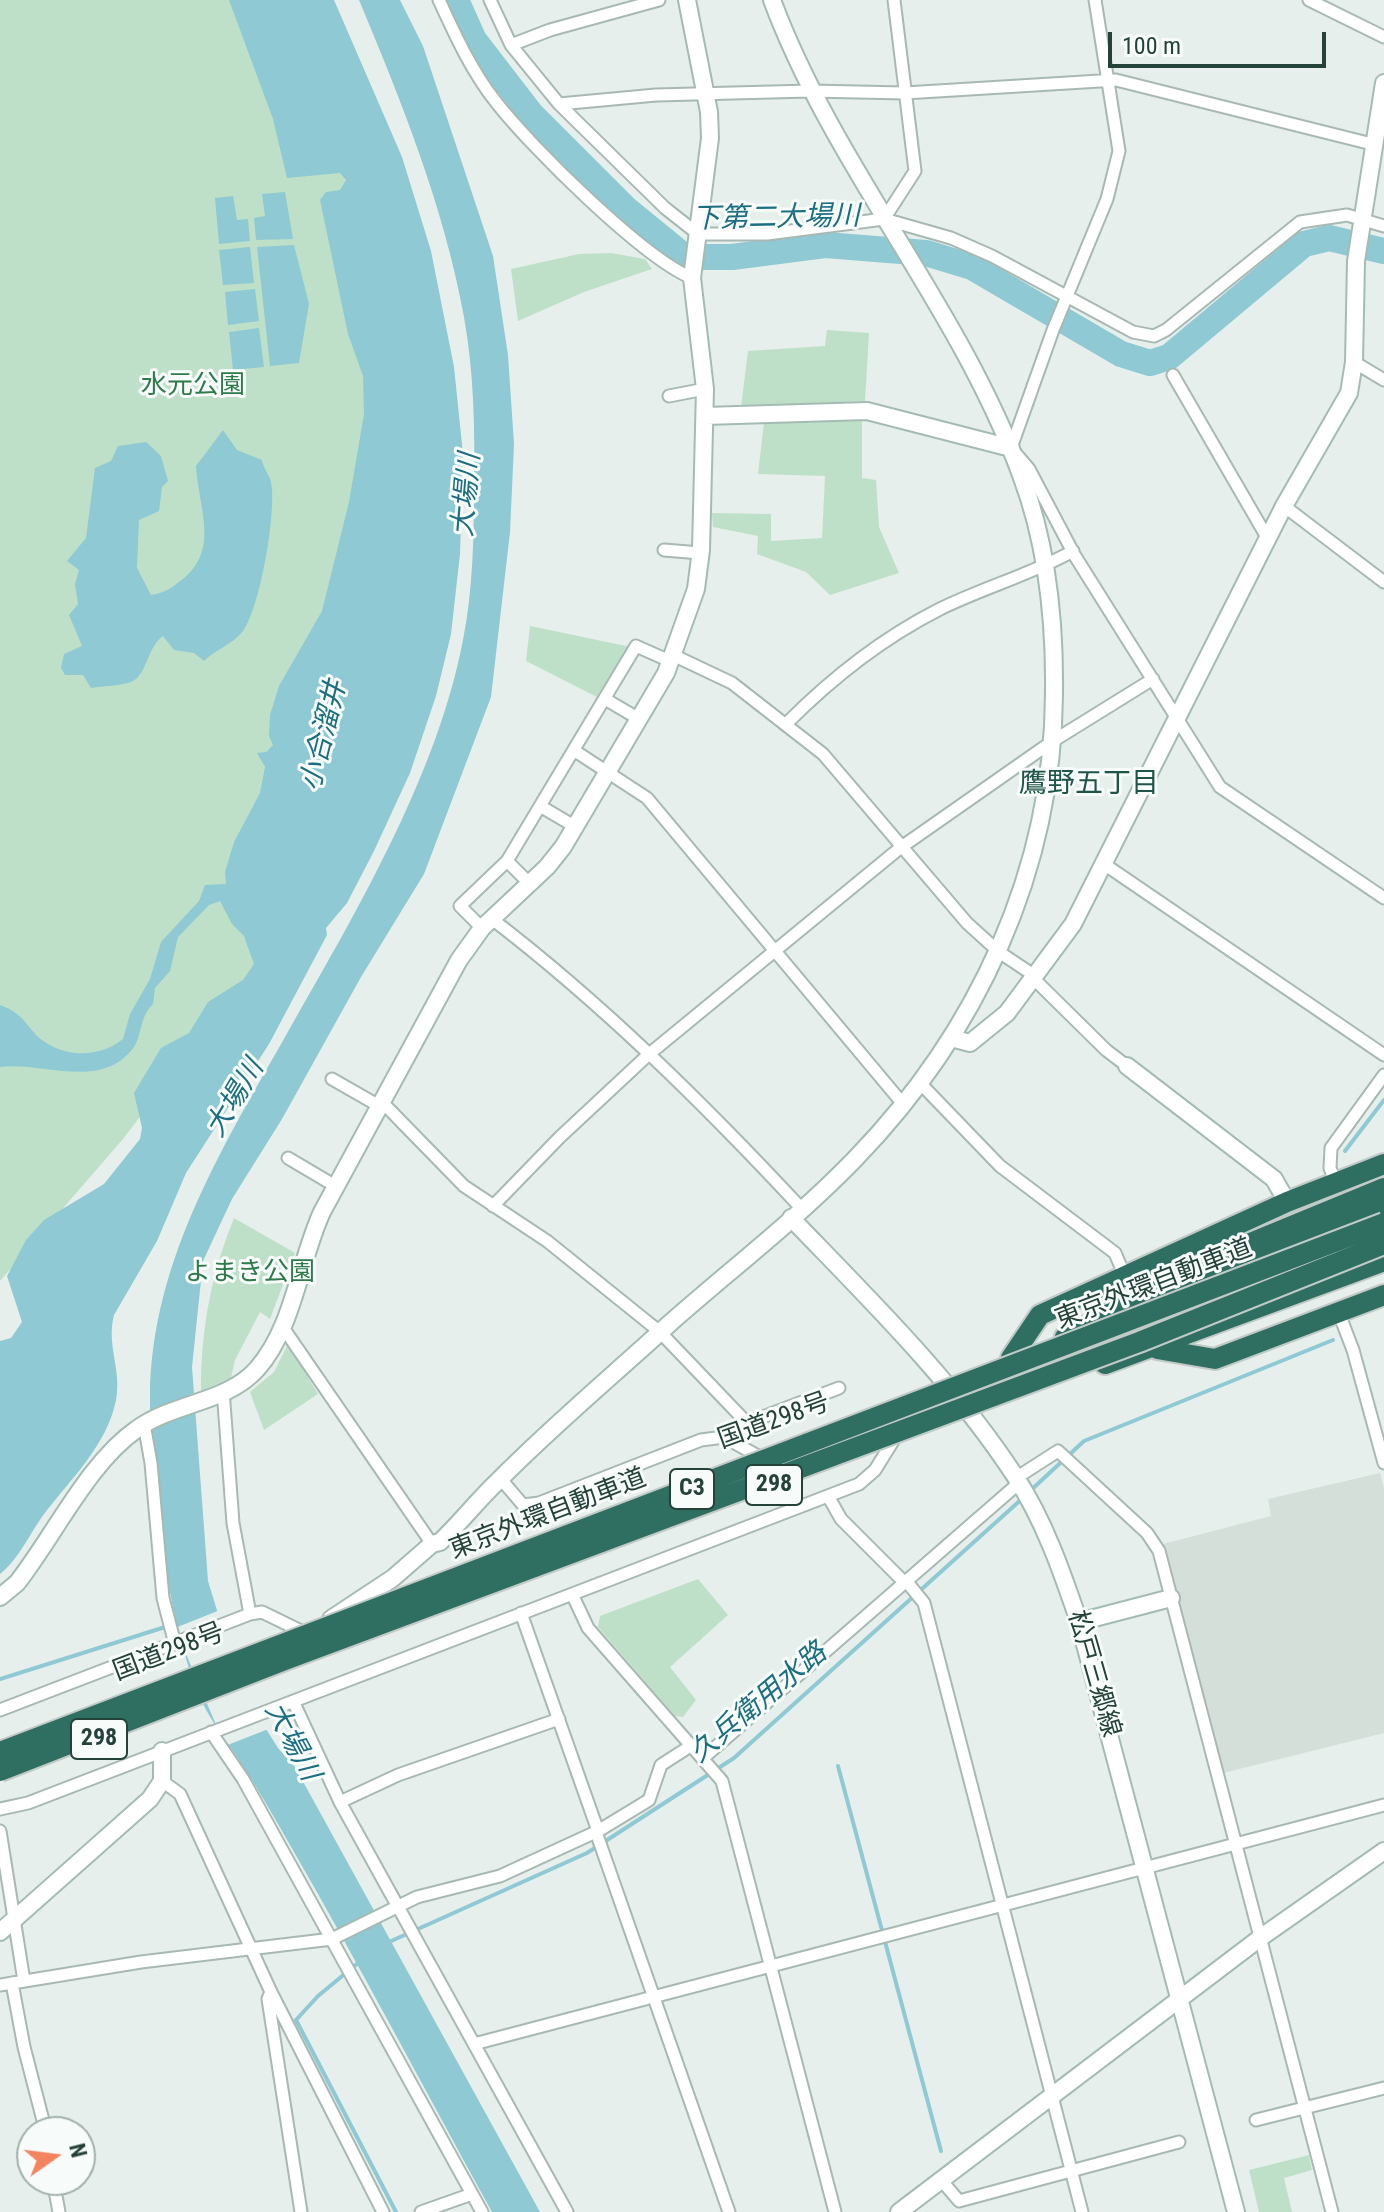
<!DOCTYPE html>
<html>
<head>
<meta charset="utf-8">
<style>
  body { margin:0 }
  #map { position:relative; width:1384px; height:2212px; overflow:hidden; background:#e6efeb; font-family:"Roboto Condensed",sans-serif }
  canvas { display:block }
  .north { position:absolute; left:16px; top:2116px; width:80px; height:80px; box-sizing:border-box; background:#f7fbf9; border:2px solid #a3b1ad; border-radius:50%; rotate:76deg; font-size:22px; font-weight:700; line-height:32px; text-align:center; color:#24423a }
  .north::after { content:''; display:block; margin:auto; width:28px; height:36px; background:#f4845f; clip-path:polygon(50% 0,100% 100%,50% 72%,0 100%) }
  .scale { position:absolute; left:1108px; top:32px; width:218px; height:36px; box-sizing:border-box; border:4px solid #24423a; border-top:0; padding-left:10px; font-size:24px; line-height:28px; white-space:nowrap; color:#24423a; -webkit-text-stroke:6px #f7fbf9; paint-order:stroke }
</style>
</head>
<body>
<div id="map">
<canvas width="1384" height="2212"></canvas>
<div class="north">N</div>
<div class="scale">100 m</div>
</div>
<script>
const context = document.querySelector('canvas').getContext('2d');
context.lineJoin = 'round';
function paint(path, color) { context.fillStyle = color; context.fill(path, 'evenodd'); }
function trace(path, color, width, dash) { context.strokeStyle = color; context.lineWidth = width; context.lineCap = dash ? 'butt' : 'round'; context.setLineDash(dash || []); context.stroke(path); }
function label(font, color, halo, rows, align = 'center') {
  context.font = font + ' "Roboto Condensed","Noto Sans JP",sans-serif'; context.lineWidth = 6; context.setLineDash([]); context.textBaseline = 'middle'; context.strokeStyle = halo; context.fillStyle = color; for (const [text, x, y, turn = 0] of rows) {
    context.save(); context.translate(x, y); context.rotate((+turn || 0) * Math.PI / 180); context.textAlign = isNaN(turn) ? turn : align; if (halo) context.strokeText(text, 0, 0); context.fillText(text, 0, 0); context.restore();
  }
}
const built = new Path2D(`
  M 1380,1473 L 1384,1488 L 1384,1733 L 1223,1773 L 1163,1544 L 1271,1516 L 1268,1499 Z`);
const green = new Path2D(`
  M 0,0 L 263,0 L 342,136 L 389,384 L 261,957 L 123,1139 L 0,1281 Z
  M 611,253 L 645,259 L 652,269 L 584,292 L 518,321 L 511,269 L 579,254 Z
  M 827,330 L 869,333 L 865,401 L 741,407 L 748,351 L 825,346 Z
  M 862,421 L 862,478 L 876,480 L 879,527 L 899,573 L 830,595 L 806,572 L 757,554 L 758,536 L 713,527 L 712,513 L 771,514 L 771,541 L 822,538 L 825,476 L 758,474 L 764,422 Z
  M 530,626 L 631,647 L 609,690 L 602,688 L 597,697 L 526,661 Z
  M 234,1218 L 295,1253 L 270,1319 L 260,1312 L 235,1360 L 231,1378 L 201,1391 C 201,1329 211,1275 234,1218 Z
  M 288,1344 L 318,1394 L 264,1430 L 250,1392 L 274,1372 Z
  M 698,1579 L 728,1615 L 670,1667 L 696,1700 L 683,1717 L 675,1716 L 598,1627 L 600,1616 Z
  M 1309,2155 L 1312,2170 L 1284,2178 L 1292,2212 L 1259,2212 L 1249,2170 Z`);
const water = new Path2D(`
  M 229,0 L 334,0 L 402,157 L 431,251 L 454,367 L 463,454 L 460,554 L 451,634 L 436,696 L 410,773 L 374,851 L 347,903 L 326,928 L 327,935 L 269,1044 L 186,1173 L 157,1241 L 114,1315 C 106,1345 122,1370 116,1400 C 107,1445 71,1479 44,1514 C 30,1533 19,1559 0,1574 L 0,1341 L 11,1338 L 22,1322 L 7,1276 L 26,1240 L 44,1220 L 104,1184 L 140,1139 L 142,1128 L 134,1093 L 161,1048 L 189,1033 L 208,1002 L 243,980 L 254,964 L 244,936 L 232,924 L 220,901 L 209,905 L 178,937 L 170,971 L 155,988 L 153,1004 C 138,1018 143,1039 130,1052 C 97,1089 42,1062 0,1067 L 0,1005 C 28,1015 28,1033 48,1044 C 72,1058 102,1056 123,1039 L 130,1014 L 150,979 L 161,942 L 199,901 L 205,885 L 226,884 L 225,872 L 234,842 L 260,793 L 265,767 L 257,753 L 266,752 L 273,745 L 269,736 L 270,715 L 279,686 L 322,611 L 349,502 L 364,414 L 363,376 L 348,334 L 320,200 L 326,192 L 340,190 L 346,180 L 340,173 L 287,178 L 273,119 Z
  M 359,0 L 400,0 L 423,46 L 493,256 L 508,355 L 514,444 L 510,532 L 491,697 L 424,874 L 361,977 L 282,1119 L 232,1199 L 203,1261 L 192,1367 L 208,1581 L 241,1689 L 278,1748 L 295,1767 L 540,2212 L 492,2212 C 425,2090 360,1966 290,1845 C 274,1817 258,1789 241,1763 C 228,1743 212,1723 202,1702 C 168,1627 150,1480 150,1397 C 151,1257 228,1139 294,1021 C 360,906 438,771 463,640 C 473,590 474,535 474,484 C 475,429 474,373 464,317 C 444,207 402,103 359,0 Z
  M 285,192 L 293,239 L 256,240 L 254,218 L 265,216 L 262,194 Z
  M 233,196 L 237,220 L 248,219 L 250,241 L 219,244 L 215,198 Z
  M 294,245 L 309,304 L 299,363 L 270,366 L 257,247 Z
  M 250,247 L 254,283 L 223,285 L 219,250 Z
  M 255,289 L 259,321 L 228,325 L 225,292 Z
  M 259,328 L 264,367 L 233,370 L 229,332 Z
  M 223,430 L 237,450 L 262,460 C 263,468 269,474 271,482 C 277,511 260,608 243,631 C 232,645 216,649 204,661 L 194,653 L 174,650 L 163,636 C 147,647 147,676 131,682 C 119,686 104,686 91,688 L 83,675 L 65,675 L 61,668 L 64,654 L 82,646 L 69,615 L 78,604 L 75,584 L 79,570 L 67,561 L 86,538 L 95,468 L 111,461 L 118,446 L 146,442 L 161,456 L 168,481 L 162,487 L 159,511 L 139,520 L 137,568 L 151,595 C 163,593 169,590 179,582 C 221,552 199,511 196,466 Z`);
const pier = new Path2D(`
  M 220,1610 L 245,1687 L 271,1728 L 225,1746 L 175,1628 Z`);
const stream = new Path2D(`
  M 1345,1151 L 1384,1100
  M 1030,1491 L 1084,1441 L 1333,1340
  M 0,1679 L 181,1622
  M 838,1766 L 941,2151
  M 389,1942 L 587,1853 L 734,1758 L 1024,1497
  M 358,1963 L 318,1996 L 296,2020 L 396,2212`);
const river = new Path2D(`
  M 456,0 L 474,40 L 531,114 L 625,208 L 685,257 L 732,257 L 825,245 L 926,253 L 972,267 L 1121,354 L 1150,363 L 1169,357 L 1304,244 L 1329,238 L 1384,251`);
const street = new Path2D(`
  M 439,0 C 455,35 472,72 496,102 C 531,147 643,258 692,278
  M 490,0 L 511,45 L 559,104 L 665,208 L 698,234 L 767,234 L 884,219 L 951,238 L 992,256 L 1133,332 L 1154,336 L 1166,330 L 1300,222 L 1347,215 L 1384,226
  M 1095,0 L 1119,151 L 1107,199 L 1053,330 L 1011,448 L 1029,469 L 1075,556 L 1220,787 L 1384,898
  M 1309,0 L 1384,37
  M 511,45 L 550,30 L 659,0
  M 559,104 L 656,95 L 810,91 L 905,93 L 1116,80 L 1372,144
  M 884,219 L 915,171 L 894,0
  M 1354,362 L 1384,380
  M 1173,375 L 1268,539
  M 669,396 L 705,389
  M 1284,506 L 1384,582
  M 664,550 L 700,553
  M 675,656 L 732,683 L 823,754 L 967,923 L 999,952 L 1035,976
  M 605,699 L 639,719
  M 787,723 C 831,679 883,638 938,610 C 982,588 1030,575 1073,551
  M 575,751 L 647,798 L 903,1104
  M 574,826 L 540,806 L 636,646 L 672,662
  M 507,861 L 530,884
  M 1104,864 L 1384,1055
  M 492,919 C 604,1005 705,1105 801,1208
  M 482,928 L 460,906 L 507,861 L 540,806
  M 1033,978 L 1106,1050 L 1127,1066
  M 332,1079 L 381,1107
  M 920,1083 L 1000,1166 L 1115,1253 L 1124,1274
  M 383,1103 L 464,1186 L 547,1241 L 660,1332 L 747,1423 L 839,1388
  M 288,1158 L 337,1187
  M 1335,1181 L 1330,1168 L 1331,1148 L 1384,1075
  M 493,1206 L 560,1137 L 648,1055 L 900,848 L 1053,741 L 1153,679
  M 1338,1311 L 1353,1350 L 1384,1463
  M 282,1326 L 432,1544
  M 223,1390 L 233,1523 L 250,1614
  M 144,1424 L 151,1463 L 163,1598 L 175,1644
  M 500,1478 L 523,1505 L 539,1503 L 701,1440 L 724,1437 L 758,1456
  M 1016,1478 L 1058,1451 L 1147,1533 L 1159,1551 L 1332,2212
  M 828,1496 L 841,1519 L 905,1583
  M 907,1582 L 924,1603 L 1082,2212
  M 572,1594 L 588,1628 L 722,1781 L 835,2212
  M 521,1613 L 598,1831
  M 293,1701 L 340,1802 L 567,2212
  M 0,1710 L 250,1614 L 262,1612 L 301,1631
  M 211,1732 L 243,1779 L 482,2212
  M 703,1758 L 1019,1483
  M 162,1781 L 180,1794 L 271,1992 L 268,1999 L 301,2212
  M 340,1802 L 398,1775 L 559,1719
  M 0,1809 L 28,1803 L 859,1484 L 875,1470 L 893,1441
  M 0,1831 L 24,1981
  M 596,1832 L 729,2212
  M 12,1983 L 24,2047 L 46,2132
  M 0,1985 L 141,1962 L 332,1939 L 417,1897 L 500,1876 L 598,1831 L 649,1800 L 661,1765 L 692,1745
  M 271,1992 L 383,2212
  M 474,2044 L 1384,1805
  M 1256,2120 L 1384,2088
  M 53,2180 L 59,2212
  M 942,2181 L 959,2201 L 1179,2142
  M 421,2212 L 472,2194`);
const secondary = new Path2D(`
  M 705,416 L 867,411 L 1011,448
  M 951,1038 L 970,1043 L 1007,1013 L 1073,924 L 1284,506 L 1349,393 L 1354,362 L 1356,261 L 1384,83
  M 1127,1066 L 1274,1179 L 1287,1202
  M 791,1218 C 869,1299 953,1381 1015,1476 C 1044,1520 1062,1572 1079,1622 L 1236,2212
  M 0,1597 L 17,1583 C 54,1536 88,1463 137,1429 C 172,1403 227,1403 257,1369 C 294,1327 299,1262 322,1212 L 459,960 L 482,928 L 547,867 L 563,847 L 666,673 L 696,589 L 701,550 L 705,389 L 692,278 L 710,138 L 709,112 L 687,0
  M 331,1619 L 393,1578 L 432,1544 L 440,1542 C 460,1523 477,1501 497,1482 C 551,1427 611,1377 668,1325 C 730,1270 797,1219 855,1159 C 977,1033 1053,871 1054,694 C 1055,621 1047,544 1021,475 C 959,306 835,169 772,0
  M 1079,1622 L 1171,1598
  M 0,1932 L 150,1799 L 162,1781 L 162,1751
  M 899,2212 L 1260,1938 L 1384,1851`);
const highway = new Path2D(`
  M 1161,1298 L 1384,1208
  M 1065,1337 L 1231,1251 L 1384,1188
  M 1157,1349 L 1215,1359 L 1384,1295
  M 1011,1358 L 1040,1315 L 1287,1202 L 1384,1164
  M 1105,1364 L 1384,1261`);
const highwayBridge = new Path2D(`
  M 0,1752 L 1384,1223
  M 0,1771 L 285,1660 L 1139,1342 L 1384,1244`);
const shields = [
  [774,1485,56],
  [692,1489,44],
  [99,1739,56]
];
const shieldNames = [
  ["298",774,1485],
  ["C3",692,1489],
  ["298",99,1739]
];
const parkNames = [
  ["水元公園",193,386],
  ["よまき公園",250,1273]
];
const streetNames = [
  ["東京外環自動車道",1154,1285,-21],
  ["国道298号",774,1422,-20],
  ["東京外環自動車道",548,1515,-21],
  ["国道298号",169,1653,-21],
  ["松戸三郷線",1093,1674,74]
];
const waterNames = [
  ["下第二大場川",776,219,-1],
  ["大場川",468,495,-85],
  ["小合溜井",325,736,-76],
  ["大場川",236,1099,-59],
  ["久兵衛用水路",759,1704,-40],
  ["大場川",291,1742,62]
];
const neighbourhoodNames = [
  ["鷹野五丁目",1089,785]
];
paint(built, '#d4dfda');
paint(green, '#bfe0c8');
paint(water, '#8ec9d4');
paint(pier, '#e6efeb');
trace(stream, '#8ec9d4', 4);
trace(river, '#8ec9d4', 26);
trace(street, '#a8b8b2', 15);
trace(secondary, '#a4bbb3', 20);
trace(highway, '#c2cac8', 24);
trace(street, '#fff', 11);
trace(secondary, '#fff', 16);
trace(highway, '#2f6f62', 20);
trace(highwayBridge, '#c2cac8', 24, []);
trace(highwayBridge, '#2f6f62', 20);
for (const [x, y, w] of shields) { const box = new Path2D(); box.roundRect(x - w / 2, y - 20, w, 40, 6); context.fillStyle = '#f7fbf9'; context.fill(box); trace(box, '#24423a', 2); }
label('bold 24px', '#24423a', null, shieldNames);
label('26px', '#2d7a4b', '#f7fbf9', parkNames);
label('26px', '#24423a', '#f7fbf9', streetNames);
label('italic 28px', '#1c6f80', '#f7fbf9', waterNames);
label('28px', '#1f5548', '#f7fbf9', neighbourhoodNames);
</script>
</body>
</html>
